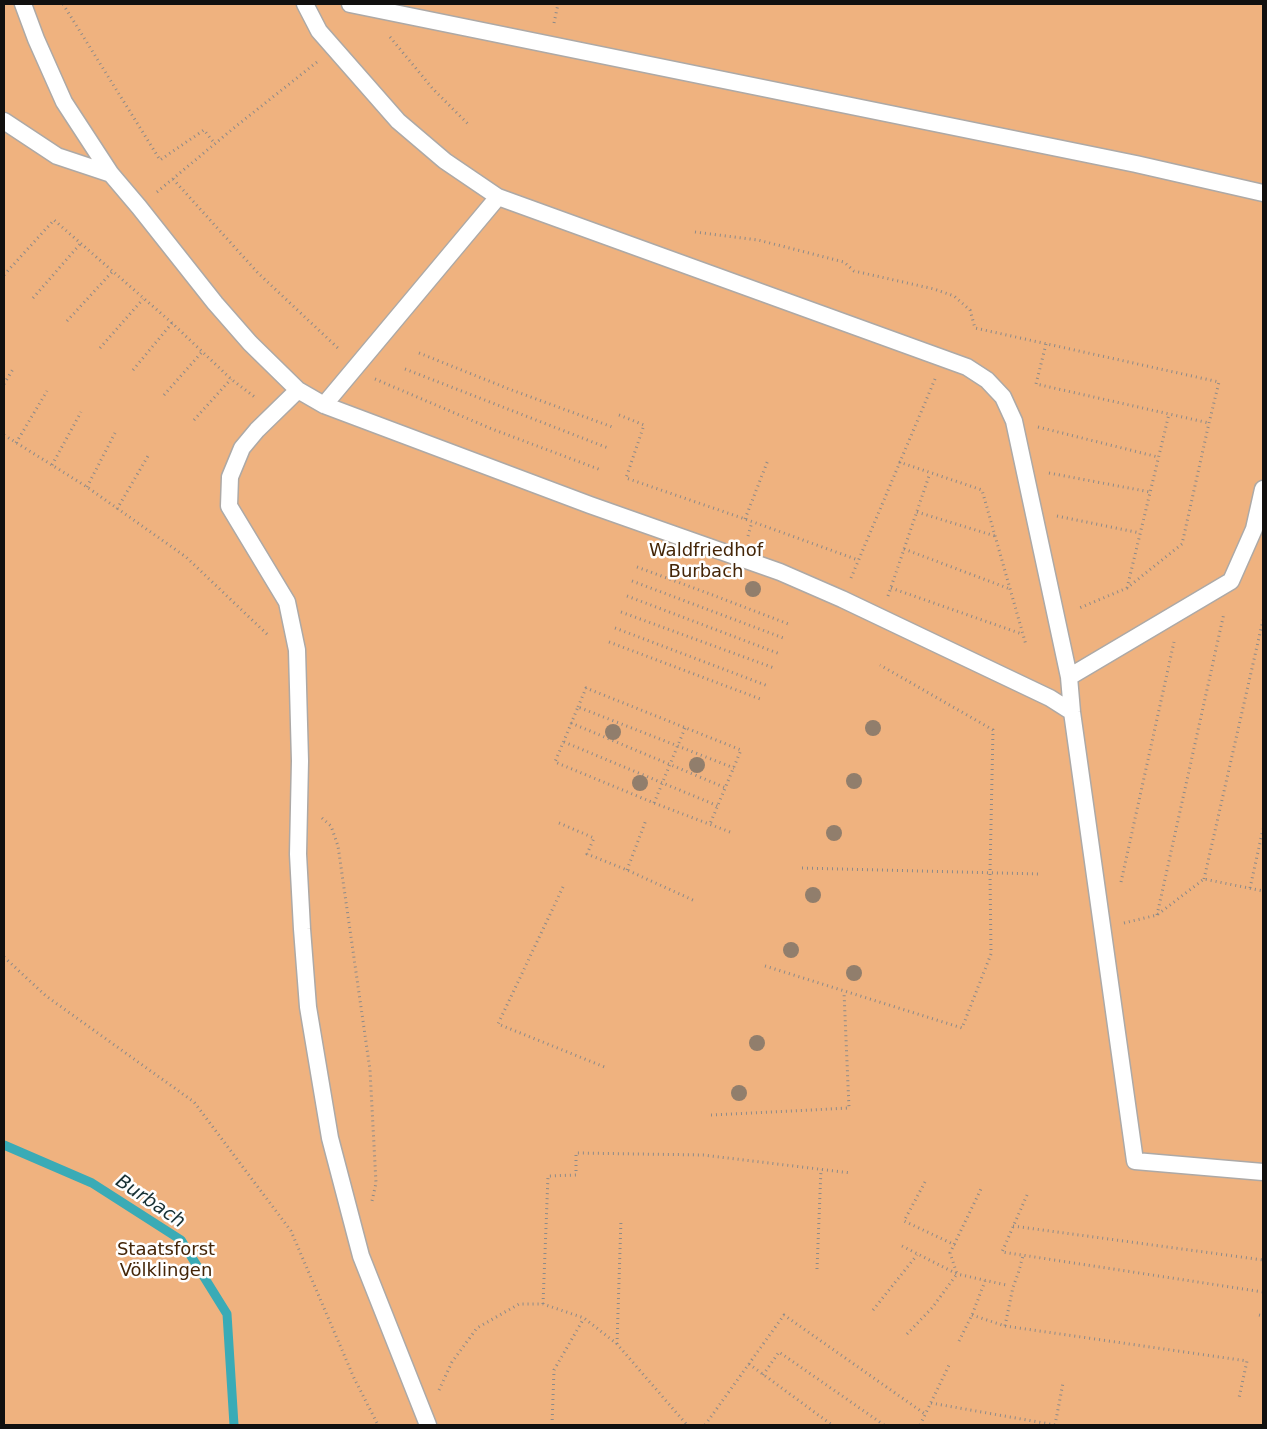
<!DOCTYPE html>
<html>
<head>
<meta charset="utf-8">
<style>
  body { margin:0 }
  #map { position:relative; width:1267px; height:1429px; overflow:hidden; background:#efeae7; font-family:"DejaVu Sans",sans-serif }
  canvas { display:block }
  .frame { position:absolute; inset:0; border:5px solid #11100f; pointer-events:none }
</style>
</head>
<body>
<div id="map">
<canvas width="1267" height="1429"></canvas>
<div class="frame"></div>
</div>
<script>
const context = document.querySelector('canvas').getContext('2d');
context.lineJoin = 'round';
function paint(path, color) { context.fillStyle = color; context.fill(path, 'evenodd'); }
function trace(path, color, width, dash) { context.strokeStyle = color; context.lineWidth = width; context.lineCap = dash ? 'butt' : 'round'; context.setLineDash(dash || []); context.stroke(path); }
function label(font, color, halo, rows, align = 'center') {
  context.font = font + ' "DejaVu Sans",sans-serif'; context.lineWidth = 5; context.setLineDash([]); context.textBaseline = 'middle'; context.strokeStyle = halo; context.fillStyle = color; for (const [text, x, y, turn = 0] of rows) {
    context.save(); context.translate(x, y); context.rotate((+turn || 0) * Math.PI / 180); context.textAlign = isNaN(turn) ? turn : align; if (halo) context.strokeText(text, 0, 0); context.fillText(text, 0, 0); context.restore();
  }
}
const green = new Path2D(`
  M 4,4 L 1263,4 L 1263,1425 L 4,1425 Z`);
const stream = new Path2D(`
  M 4,1145 L 92,1183 L 181,1240 L 227,1314 L 234,1425`);
const path = new Path2D(`
  M 63,4 L 160,160 L 204,130 L 215,144
  M 554,23 L 558,4
  M 390,37 L 433,89 L 470,126
  M 173,179 L 258,273 L 340,350
  M 157,192 L 235,127 L 317,62
  M 695,232 L 758,240 L 844,262 L 854,271 L 934,289 L 954,296 L 970,310 L 975,328 L 1219,382 L 1209,423 L 1182,544 L 1127,588 L 1077,609
  M 4,275 L 54,220 L 172,323 L 231,379 L 256,398
  M 33,298 L 81,243
  M 67,321 L 112,272
  M 1046,344 L 1036,384 L 1209,423
  M 100,348 L 143,299
  M 419,353 L 509,389 L 615,428
  M 405,369 L 608,448
  M 133,370 L 172,323
  M 375,379 L 492,429 L 601,470
  M 4,384 L 13,369
  M 164,395 L 202,352
  M 619,415 L 644,425 L 626,478 L 745,519 L 858,560
  M 194,420 L 231,379
  M 1038,427 L 1158,457
  M 4,435 L 87,487 L 186,557 L 269,636
  M 16,443 L 47,391
  M 899,462 L 982,490 L 1026,645
  M 52,465 L 81,412
  M 1049,473 L 1150,492
  M 87,487 L 115,433
  M 117,509 L 148,456
  M 917,512 L 995,536
  M 1057,516 L 1140,533
  M 745,519 L 768,460
  M 748,536 L 752,522
  M 904,549 L 1010,589
  M 637,567 L 710,594 L 791,625
  M 851,578 L 935,379
  M 632,581 L 786,639
  M 891,588 L 1022,634
  M 1127,588 L 1169,414
  M 627,596 L 780,654
  M 888,596 L 930,473
  M 621,612 L 774,668
  M 615,628 L 768,686
  M 609,642 L 763,700
  M 578,707 L 586,688 L 741,750 L 710,824
  M 571,723 L 726,788
  M 564,742 L 718,806
  M 654,803 L 685,728
  M 322,818 L 331,826 L 338,846 L 370,1070 L 376,1183 L 372,1201
  M 559,823 L 594,838 L 587,854 L 627,870 L 695,901
  M 730,832 L 654,803 L 555,762 L 578,707 L 734,768
  M 802,868 L 1041,874
  M 627,870 L 646,820
  M 1204,879 L 1263,620
  M 1121,882 L 1174,642
  M 563,887 L 498,1024 L 607,1068
  M 1250,888 L 1263,829
  M 1157,915 L 1224,613
  M 1124,923 L 1157,915 L 1204,879 L 1263,891
  M 4,957 L 46,996 L 194,1102 L 291,1231 L 354,1378 L 378,1425
  M 765,966 L 962,1028 L 991,954 L 990,872 L 993,730 L 880,665
  M 711,1115 L 849,1108 L 844,992
  M 925,1182 L 904,1221 L 955,1245
  M 1027,1195 L 1002,1252 L 1263,1292
  M 1013,1226 L 1263,1260
  M 902,1246 L 957,1274 L 1006,1285
  M 817,1269 L 821,1169
  M 543,1304 L 548,1176 L 576,1175 L 576,1153 L 703,1155 L 851,1173
  M 873,1310 L 917,1255
  M 972,1315 L 1005,1326 L 1013,1287 L 1018,1274 L 1023,1256
  M 1259,1315 L 1263,1316
  M 1005,1326 L 1247,1361 L 1239,1398
  M 907,1334 L 932,1308 L 957,1274 L 950,1253 L 981,1189
  M 959,1341 L 972,1315 L 985,1281
  M 617,1344 L 621,1219
  M 749,1364 L 832,1425
  M 763,1375 L 779,1352 L 884,1425
  M 439,1390 L 452,1362 L 477,1328 L 519,1304 L 543,1304 L 584,1318 L 617,1344 L 687,1425
  M 931,1403 L 1055,1425
  M 552,1425 L 554,1370 L 584,1318
  M 705,1425 L 784,1315 L 925,1414
  M 920,1425 L 949,1365
  M 1055,1425 L 1063,1383`);
const lane = new Path2D(`
  M 23,4 L 36,39 L 64,102 L 111,174 L 139,207 L 215,303 L 250,343 L 298,390 L 324,405 L 590,505 L 780,572 L 842,599 L 1050,698 L 1072,712
  M 305,4 L 319,31 L 398,121 L 445,161 L 498,197 L 967,367 L 987,380 L 1003,397 L 1014,421 L 1069,677 L 1072,712 L 1135,1161 L 1263,1172
  M 350,4 L 1136,164 L 1263,193
  M 4,121 L 57,156 L 111,174
  M 298,390 L 257,430 L 242,448 L 230,477 L 229,506 L 287,602 L 297,650 L 300,761 L 298,854 L 302,929 L 308,1007 L 330,1138 L 361,1256 L 428,1425
  M 324,405 L 498,197
  M 1069,677 L 1231,581 L 1254,529 L 1263,489`);
const trees = [
  [753,589],
  [873,728],
  [613,732],
  [697,765],
  [854,781],
  [640,783],
  [834,833],
  [813,895],
  [791,950],
  [854,973],
  [757,1043],
  [739,1093]
];
const parkNames = [
  ["Waldfriedhof",706,551],
  ["Burbach",706,572],
  ["Staatsforst",166,1250],
  ["Völklingen",166,1271]
];
const waterNames = [
  ["Burbach",150,1202,34]
];
paint(green, '#efb27f');
trace(stream, '#3aabb6', 9);
trace(lane, '#ada9a6', 19);
trace(path, '#8d8a88', 3, [1, 4]);
trace(lane, '#fff', 16);
context.fillStyle = '#917e6c';
for (const [x, y] of trees) { context.beginPath(); context.arc(x, y, 8, 0, 2 * Math.PI); context.fill(); }
label('18px', '#442507', '#fff', parkNames);
label('italic 19px', '#183134', '#fff', waterNames);
</script>
</body>
</html>
